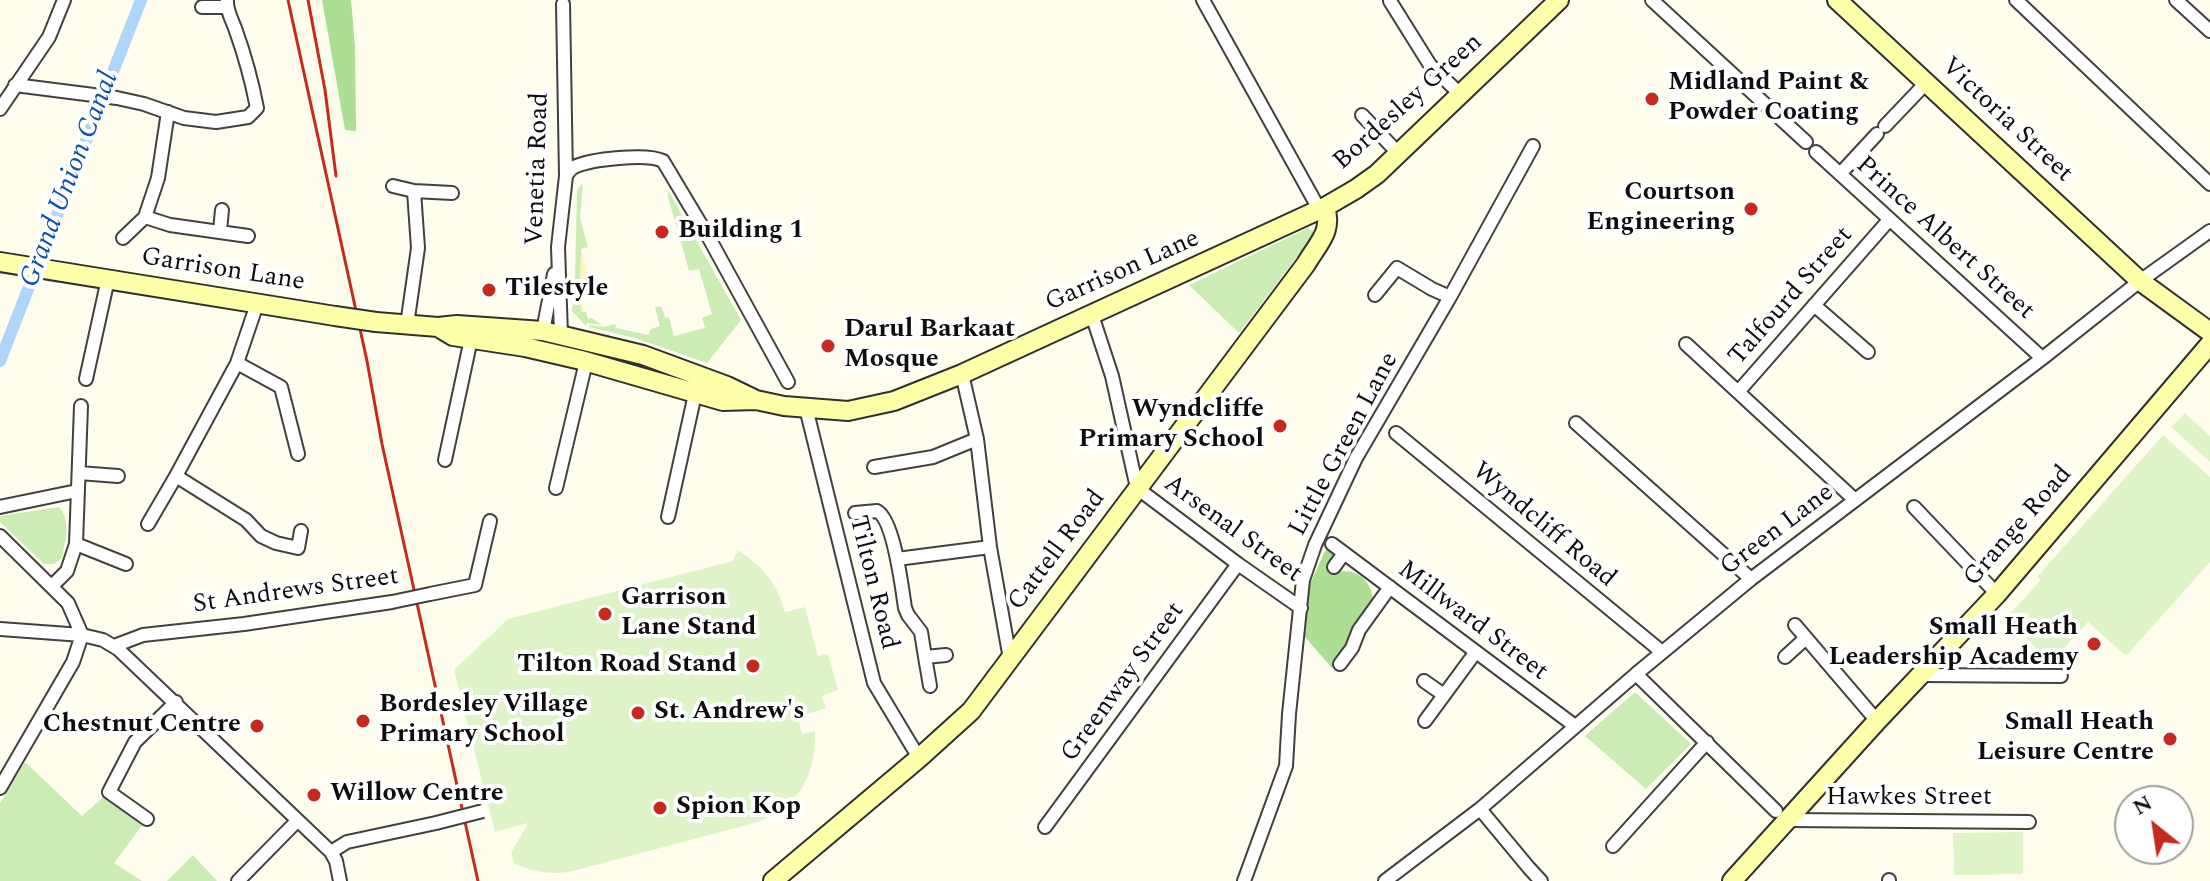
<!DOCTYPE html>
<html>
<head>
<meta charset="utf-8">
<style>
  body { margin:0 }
  #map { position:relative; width:2210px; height:881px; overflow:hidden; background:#fffeee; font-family:Spectral,serif }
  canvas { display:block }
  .north { position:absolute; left:2114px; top:785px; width:80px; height:80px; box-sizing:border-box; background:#fff; border:2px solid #9f9f9f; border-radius:50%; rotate:330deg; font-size:22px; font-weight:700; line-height:32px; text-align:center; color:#0e0e0e }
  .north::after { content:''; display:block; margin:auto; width:28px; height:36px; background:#c62a1d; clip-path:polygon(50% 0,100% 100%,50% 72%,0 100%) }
</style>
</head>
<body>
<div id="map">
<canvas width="2210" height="881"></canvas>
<div class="north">N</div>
</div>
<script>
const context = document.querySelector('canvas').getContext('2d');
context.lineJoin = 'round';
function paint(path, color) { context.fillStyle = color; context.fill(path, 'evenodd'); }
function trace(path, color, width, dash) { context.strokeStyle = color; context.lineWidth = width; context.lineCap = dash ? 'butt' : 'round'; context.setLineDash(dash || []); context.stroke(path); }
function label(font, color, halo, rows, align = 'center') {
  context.font = font + ' Spectral,serif'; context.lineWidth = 8; context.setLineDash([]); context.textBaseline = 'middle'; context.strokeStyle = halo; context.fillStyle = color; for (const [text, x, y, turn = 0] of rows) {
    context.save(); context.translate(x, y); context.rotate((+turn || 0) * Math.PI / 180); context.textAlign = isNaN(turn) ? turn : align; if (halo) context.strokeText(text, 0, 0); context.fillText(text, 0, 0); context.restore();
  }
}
const green = new Path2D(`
  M 583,183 L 580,219 L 588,247 L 581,249 L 580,303 L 582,312 L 586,312 L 588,319 L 592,318 L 602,325 L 587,323 L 586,326 L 572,311 L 575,277 L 577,190 Z
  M 668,190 L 741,320 L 707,363 L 635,338 L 589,327 L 589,325 L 604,327 L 615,324 L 616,328 L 648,335 L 651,329 L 660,326 L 655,308 L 659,306 L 662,308 L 665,318 L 669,317 L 674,336 L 705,328 L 702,318 L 712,314 L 699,269 L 689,271 L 668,197 Z
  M 1308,228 L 1315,233 L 1239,333 L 1189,285 Z
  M 59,507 C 72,522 65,539 62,558 L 54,564 L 44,564 L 0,522 L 0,516 Z
  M 1635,692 L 1691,744 L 1646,789 L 1585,736 Z
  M 25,762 L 82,816 L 109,792 L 147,819 L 114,863 L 142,881 L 0,881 L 0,803 Z
  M 193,855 L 217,881 L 167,881 Z`);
const forest = new Path2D(`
  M 322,0 L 351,0 L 355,46 L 356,131 L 345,130 Z
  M 1326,549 L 1333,554 L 1329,563 L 1335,573 C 1355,566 1372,580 1373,601 L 1360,619 L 1332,668 L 1304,636 L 1310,584 Z`);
const sand = new Path2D(`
  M 581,249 L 592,290 L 581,294 L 584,312 L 582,312 L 580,303 Z`);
const pitch = new Path2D(`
  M 2185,413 L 2210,436 L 2210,462 L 2171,427 Z
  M 2163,435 L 2210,477 L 2210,562 L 2126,656 L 2088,622 L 2051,662 L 2005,619 L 2041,580 L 2037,577 Z
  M 738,550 C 762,566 778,584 785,612 L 805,607 L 818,656 L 828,654 L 838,690 L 822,696 L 826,708 L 798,717 L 802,734 L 815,731 C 816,775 800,805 758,822 L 573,871 C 552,875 533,873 514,863 L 511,853 L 528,823 L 495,832 L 454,670 L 508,619 L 733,561 Z
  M 2023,832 L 2023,874 L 1954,875 L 1953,833 Z`);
const canal = new Path2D(`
  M 0,361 L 141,0`);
const street = new Path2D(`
  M 1203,0 L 1319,209
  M 1652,0 L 1806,142
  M 2016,0 L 2210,184
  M 2176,0 L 2210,31
  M 1390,1 L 1430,65 L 1461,95
  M 202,7 L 227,7
  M 15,85 L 117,98 L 144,104 L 184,118 L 216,122 L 248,117 L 257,108 C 252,82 245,56 236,31 C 233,21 226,11 227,0
  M 0,109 L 49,37 L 64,0
  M 168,112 L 158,178 L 145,217 L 170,225 L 248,236
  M 1362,115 L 1399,154
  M 1885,126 L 1926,83
  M 1816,152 L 2042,358
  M 1840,174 L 1877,134
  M 566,176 C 569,171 569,170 574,167 C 591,159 647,153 663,161 L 709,238 L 788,382
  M 393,186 L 414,191
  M 220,231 L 222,210
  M 123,238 L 145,217
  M 1375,295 L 1397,268 L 1432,289 L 1450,297
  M 1814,305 L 1868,352
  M 1092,315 L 1112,376 L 1137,488 L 1238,564 L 1301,608
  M 407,325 L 418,248 L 414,191 L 452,193
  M 543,331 L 554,274
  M 561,335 L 558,247 L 566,176 L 563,4
  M 1686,344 L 1738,392
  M 237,363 L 281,387 L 298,454
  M 962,374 L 977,439 L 990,547 L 1010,659
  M 86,379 L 108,279
  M 806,408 L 874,683 L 919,758
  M 1576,423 L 1751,579
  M 1396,433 L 1662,652
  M 445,460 L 471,339
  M 874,467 L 933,457 L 977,439
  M 79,473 L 118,476
  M 176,476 L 246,520 L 261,536 L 276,543 L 298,548 L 301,531
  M 556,488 L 586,362
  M 1855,500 L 1738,392 L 1889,220
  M 0,507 L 77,491
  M 1914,507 L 1997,594
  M 855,513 L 877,511 C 894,520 902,588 905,608 L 908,615 L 921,632 L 925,657
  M 668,517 L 695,394
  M 148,524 L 176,476 L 237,363 L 257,304
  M 0,536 L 68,603 L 82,635 L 73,662 L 0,788
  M 76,544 L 126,564
  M 1332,544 L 1575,726
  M 897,559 L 990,547
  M 1334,567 L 1344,553
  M 52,586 L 67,571 L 76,544 L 81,406
  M 430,594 L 475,585 L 490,521
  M 1795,625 L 1877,721
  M 0,629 L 82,635 L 103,640 L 118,649 L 331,852 L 336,861 L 340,881
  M 114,646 L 143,635 L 244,624 L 392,602
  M 1785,657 L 1806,638
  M 1340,664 L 1352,648 L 1359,630 L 1390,587
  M 1636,674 L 1776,811
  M 1922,675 L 2061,676
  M 1424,681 L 1444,695
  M 930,686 L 925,657 L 946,655
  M 1425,721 L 1475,653
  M 1480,809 L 1529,868 L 1541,881
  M 147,819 L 109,792 L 135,742 L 176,702
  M 1789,820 L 2029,822
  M 1045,827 L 1238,564
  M 1613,846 L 1707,742
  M 331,852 L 347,842 L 436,823
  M 238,881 L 297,821
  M 1244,881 L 1286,766 L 1289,714 L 1303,580 L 1315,545 L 1356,458 L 1450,297 L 1533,146
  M 1385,881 L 1480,809 L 1636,674 L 1751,579 L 2044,357 L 2140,281 L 2210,231
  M 1889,881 L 1889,880`);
const secondary = new Path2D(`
  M 1837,0 L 2140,281 L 2210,332
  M 0,262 L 335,316
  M 376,322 L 438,327 L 457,325 L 543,331 L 643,355 L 727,386 L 754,399
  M 438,327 L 453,336 L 525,347 L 581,360 L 723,401 L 756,400 L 784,406 L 848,411 L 894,401 L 962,374 L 1325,207 L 1356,189 L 1377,174 L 1559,0
  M 773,881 L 919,758 L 971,711 L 1306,264 C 1318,243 1333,232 1325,207
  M 1732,881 L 1877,721 L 1997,594 L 2210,344`);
const rail = new Path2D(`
  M 288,0 L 367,361 L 382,444 L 478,881
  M 308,0 L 325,90 L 336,176`);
const streetBridge = new Path2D(`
  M 392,602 L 430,594
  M 436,823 L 483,811`);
const secondaryBridge = new Path2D(`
  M 335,316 L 376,322`);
const markers = [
  [1652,99,8,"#c62a1d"],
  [1751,209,8,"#c62a1d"],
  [662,232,8,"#c62a1d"],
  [489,290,8,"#c62a1d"],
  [828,346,8,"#c62a1d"],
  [1280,426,8,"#c62a1d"],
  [605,614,8,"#c62a1d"],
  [2094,644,8,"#c62a1d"],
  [753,666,8,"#c62a1d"],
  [638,713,8,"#c62a1d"],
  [363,721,8,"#c62a1d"],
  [257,726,8,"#c62a1d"],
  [2170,739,8,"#c62a1d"],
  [314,795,8,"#c62a1d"],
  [660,808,8,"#c62a1d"]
];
const poiNames = [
  ["Midland Paint &",1668,84],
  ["Powder Coating",1668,114],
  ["Courtson",1735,194,"right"],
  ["Engineering",1735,224,"right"],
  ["Building 1",678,232],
  ["Tilestyle",505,290],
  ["Darul Barkaat",844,331],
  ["Mosque",844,361],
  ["Wyndcliffe",1264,411,"right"],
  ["Primary School",1264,441,"right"],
  ["Garrison",621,599],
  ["Lane Stand",621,629],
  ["Small Heath",2078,629,"right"],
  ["Leadership Academy",2078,659,"right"],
  ["Tilton Road Stand",737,666,"right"],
  ["Bordesley Village",379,706],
  ["Primary School",379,736],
  ["St. Andrew's",654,713],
  ["Small Heath",2154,724,"right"],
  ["Leisure Centre",2154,754,"right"],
  ["Chestnut Centre",241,726,"right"],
  ["Willow Centre",330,795],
  ["Spion Kop",676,808]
];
const streetNames = [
  ["Bordesley Green",1409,103,-42],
  ["Victoria Street",2006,121,43],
  ["Venetia Road",539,169,-88],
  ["Prince Albert Street",1944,239,42],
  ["Garrison Lane",223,271,9],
  ["Garrison Lane",1123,272,-24],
  ["Talfourd Street",1792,297,-49],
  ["Little Green Lane",1345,445,-62],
  ["Wyndcliff Road",1543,526,40],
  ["Grange Road",2019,527,-49],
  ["Arsenal Street",1232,530,36],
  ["Green Lane",1778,531,-37],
  ["Cattell Road",1058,551,-53],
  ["Tilton Road",872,583,76],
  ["St Andrews Street",296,592,-8],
  ["Millward Street",1472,622,37],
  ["Greenway Street",1124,683,-54],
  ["Hawkes Street",1909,799]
];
const waterNames = [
  ["Grand Union Canal",71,180,-69]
];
paint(green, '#cbecb5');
paint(forest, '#acde94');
paint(sand, '#fef7b8');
paint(pitch, '#dff3c8');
trace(canal, '#b0d5fa', 12);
trace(street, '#414141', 16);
trace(secondary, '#303030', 22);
trace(street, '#fff', 12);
trace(secondary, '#feffa9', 18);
trace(rail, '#c62a1d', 3);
trace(streetBridge, '#414141', 16, []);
trace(secondaryBridge, '#303030', 22, []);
trace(streetBridge, '#fff', 12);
trace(secondaryBridge, '#feffa9', 18);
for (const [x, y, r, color] of markers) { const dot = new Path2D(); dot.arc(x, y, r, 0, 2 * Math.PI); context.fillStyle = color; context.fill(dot); trace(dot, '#fff', 3); }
label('bold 26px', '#0e0e0e', '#fff', poiNames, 'left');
label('26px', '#0e0e0e', '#fff', streetNames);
label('italic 28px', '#0f52a7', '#fff', waterNames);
</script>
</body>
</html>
